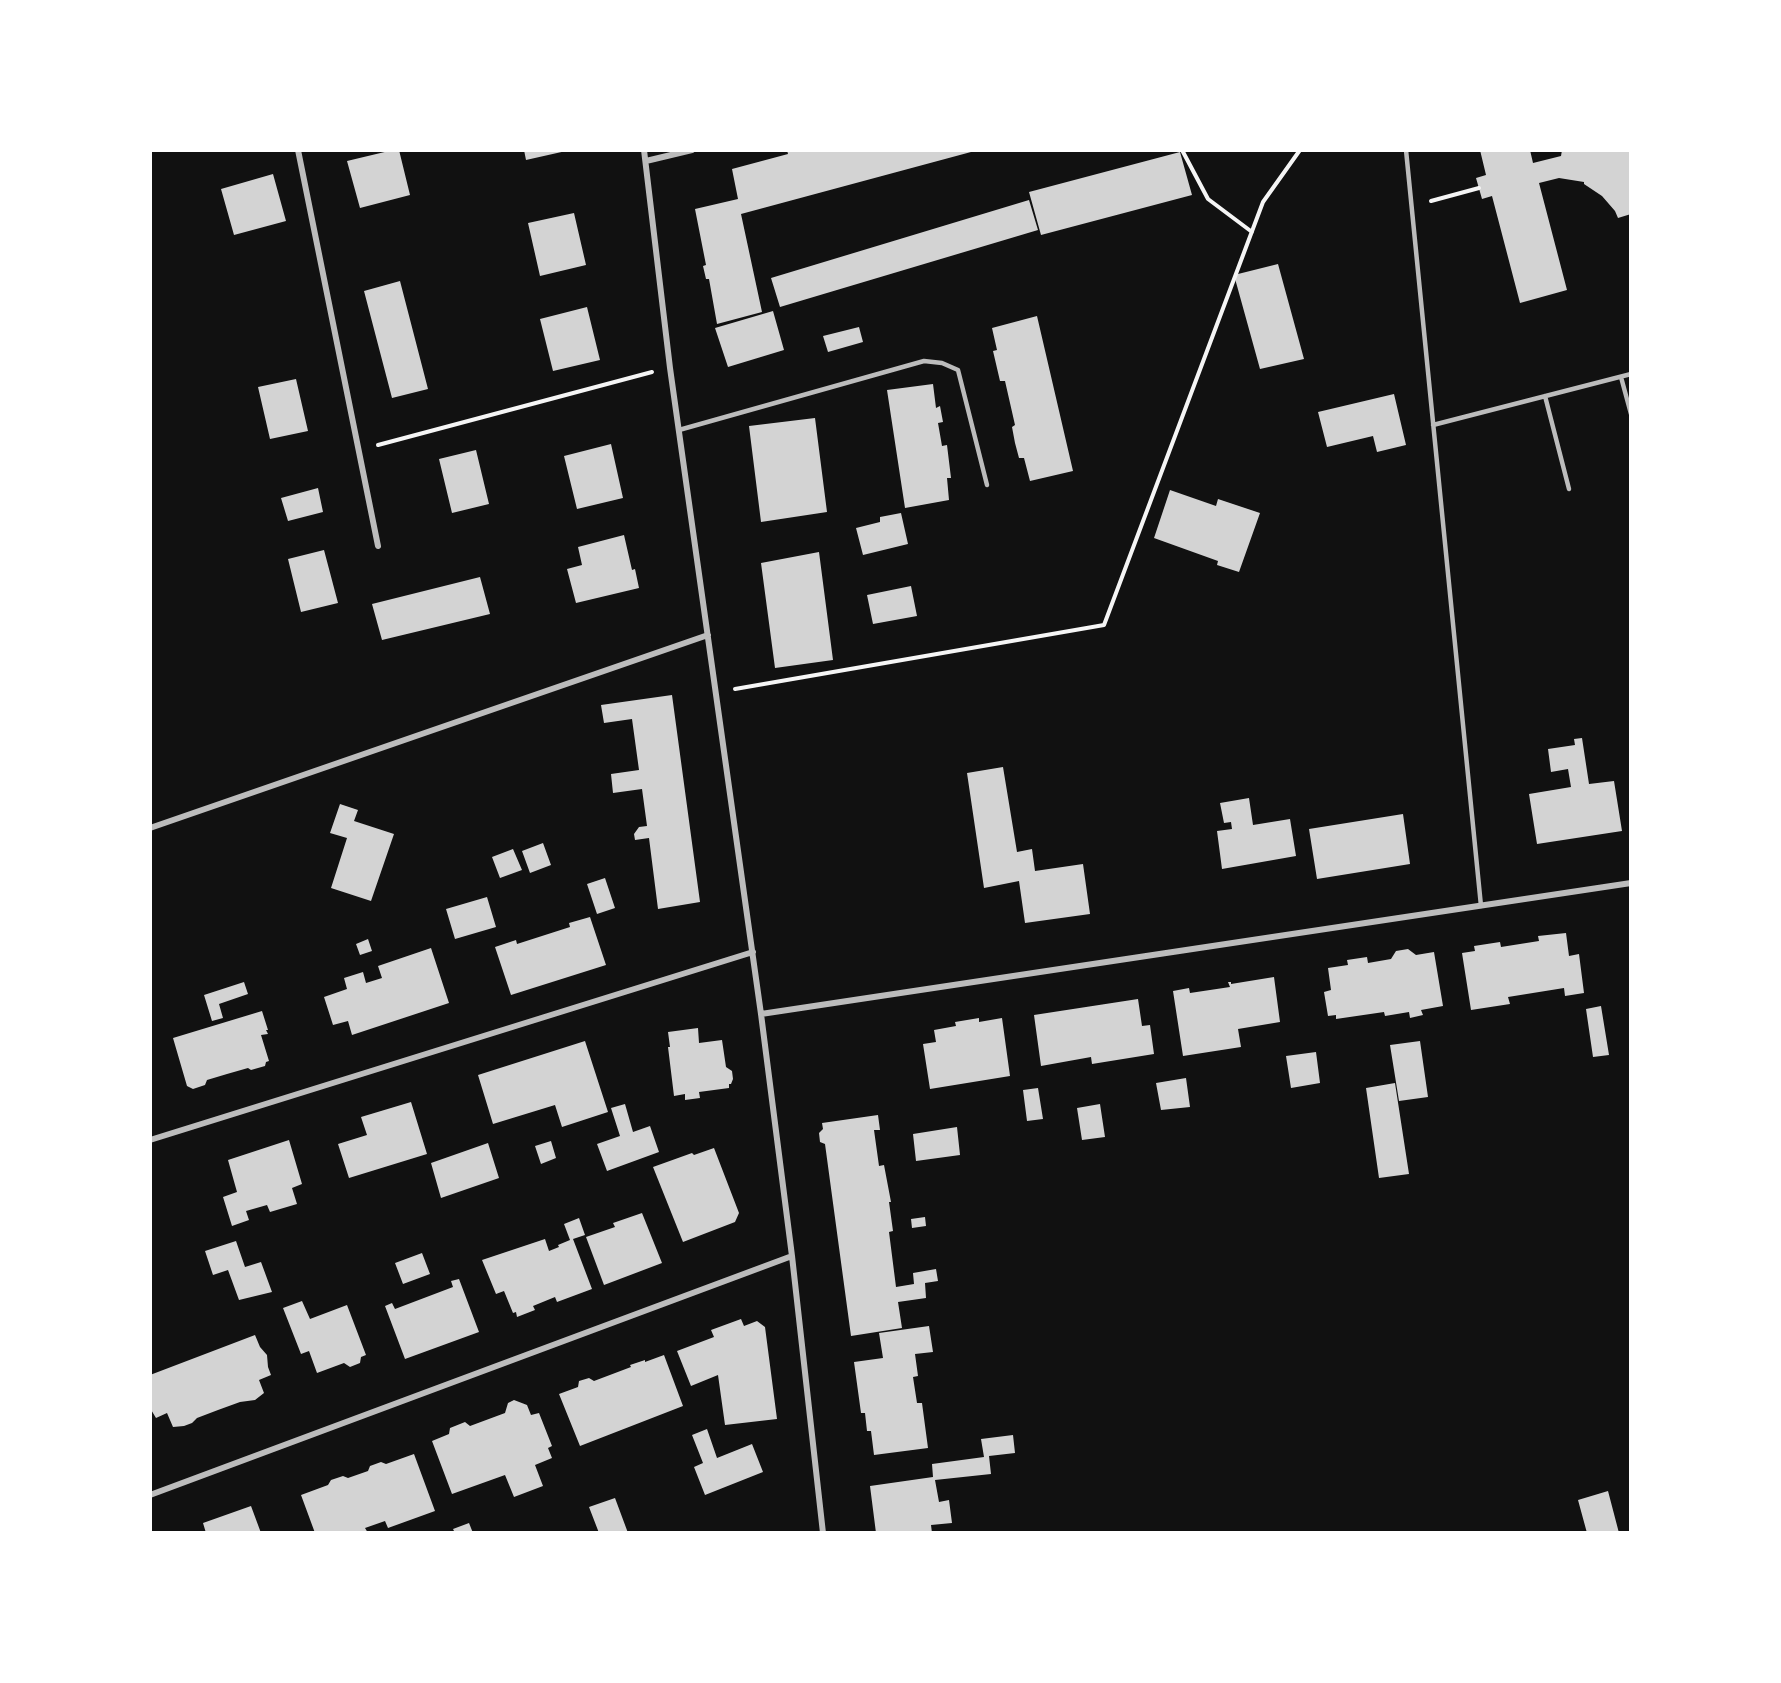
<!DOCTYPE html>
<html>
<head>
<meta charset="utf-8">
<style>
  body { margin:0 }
  #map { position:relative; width:1781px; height:1683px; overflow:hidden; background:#111; font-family:"PT Serif",serif }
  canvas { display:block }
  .frame { position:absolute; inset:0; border:152px solid #fff; pointer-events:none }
</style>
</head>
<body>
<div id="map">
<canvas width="1781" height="1683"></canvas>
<div class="frame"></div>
</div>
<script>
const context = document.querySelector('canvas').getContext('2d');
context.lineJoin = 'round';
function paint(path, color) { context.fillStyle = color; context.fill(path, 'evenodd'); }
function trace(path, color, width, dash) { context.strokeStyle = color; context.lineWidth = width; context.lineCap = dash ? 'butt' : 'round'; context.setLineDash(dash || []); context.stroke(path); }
const building = new Path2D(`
  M 393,150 L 399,150 L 410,195 L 360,208 L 347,161 Z
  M 524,150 L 566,150 L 566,151 L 526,160 Z
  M 787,150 L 970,150 L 971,152 L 741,214 L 762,312 L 717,324 L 709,279 L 706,279 L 703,266 L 706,265 L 695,209 L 738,199 L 732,169 L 788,154 Z
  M 1480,150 L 1530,150 L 1533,163 L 1561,156 L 1562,150 L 1631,150 L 1631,214 L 1618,218 L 1615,211 L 1602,196 L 1584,184 L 1584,182 L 1559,178 L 1539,183 L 1567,290 L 1520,303 L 1492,196 L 1482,199 L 1476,178 L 1486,175 Z
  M 1180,152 L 1192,195 L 1041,235 L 1029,192 Z
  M 273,174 L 286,221 L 234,235 L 221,189 Z
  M 1029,200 L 1038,230 L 780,307 L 771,278 Z
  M 574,213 L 586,265 L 540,276 L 528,223 Z
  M 1278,264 L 1304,359 L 1260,369 L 1234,275 Z
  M 400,281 L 428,389 L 392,398 L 364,291 Z
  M 587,307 L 600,360 L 553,371 L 540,319 Z
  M 773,311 L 784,350 L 728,367 L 715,328 Z
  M 1037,316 L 1073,471 L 1030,481 L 1024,458 L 1019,458 L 1015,443 L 1012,427 L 1015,425 L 1005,381 L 1000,381 L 993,351 L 997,350 L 992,328 Z
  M 859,327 L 863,342 L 828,352 L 823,336 Z
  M 296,379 L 308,431 L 270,439 L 258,387 Z
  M 933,384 L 936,408 L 940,406 L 943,422 L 938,423 L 942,446 L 947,445 L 951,478 L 947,478 L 949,500 L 905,508 L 887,390 Z
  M 1394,394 L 1406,445 L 1377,452 L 1373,436 L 1327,447 L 1318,412 Z
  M 815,418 L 827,512 L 761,522 L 749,426 Z
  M 611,444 L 623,498 L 577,509 L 564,456 Z
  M 476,450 L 489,504 L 452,513 L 439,459 Z
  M 318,488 L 323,512 L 288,521 L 281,498 Z
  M 1170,490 L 1216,506 L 1218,499 L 1260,513 L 1239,572 L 1217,565 L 1218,561 L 1154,538 Z
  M 901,513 L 908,544 L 863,555 L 856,528 L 880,522 L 880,517 Z
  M 624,535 L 632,570 L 635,569 L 639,588 L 576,603 L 567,569 L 582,565 L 578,547 Z
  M 324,550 L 338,603 L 301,612 L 288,559 Z
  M 819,552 L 833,660 L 775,668 L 761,563 Z
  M 480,577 L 490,614 L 382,640 L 372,604 Z
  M 911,586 L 917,616 L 873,624 L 867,595 Z
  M 672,695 L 700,902 L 658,909 L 649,838 L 635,840 L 634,834 L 639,827 L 647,826 L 642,789 L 613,793 L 611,774 L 639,770 L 632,719 L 604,723 L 601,705 Z
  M 1582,738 L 1589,784 L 1614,781 L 1622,831 L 1537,844 L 1529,794 L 1571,787 L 1568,769 L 1551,772 L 1548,749 L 1575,745 L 1574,739 Z
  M 1003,767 L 1017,852 L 1032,849 L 1035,871 L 1083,864 L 1090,914 L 1025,923 L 1019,881 L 984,888 L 967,773 Z
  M 1249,798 L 1253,825 L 1290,819 L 1296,856 L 1222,869 L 1217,831 L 1232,829 L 1231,822 L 1224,823 L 1220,803 Z
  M 340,804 L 358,810 L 354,821 L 394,834 L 371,901 L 331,888 L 347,838 L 330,833 Z
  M 1403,814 L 1410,864 L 1317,879 L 1309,829 Z
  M 543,843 L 551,865 L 530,873 L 522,851 Z
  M 513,849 L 522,870 L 500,878 L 492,857 Z
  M 605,878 L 615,908 L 597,914 L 587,884 Z
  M 487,897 L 496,927 L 455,939 L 446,909 Z
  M 590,917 L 606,965 L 511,995 L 495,947 L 516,940 L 517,944 L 570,927 L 569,923 Z
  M 1566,933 L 1569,956 L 1579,954 L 1584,993 L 1565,996 L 1564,988 L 1508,997 L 1510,1004 L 1471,1010 L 1462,953 L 1475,951 L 1474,946 L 1500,942 L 1501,947 L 1539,941 L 1538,936 Z
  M 368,939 L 372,951 L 360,955 L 356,944 Z
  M 431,948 L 449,1003 L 352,1035 L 348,1021 L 333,1025 L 324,997 L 347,989 L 344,978 L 363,972 L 366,983 L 382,978 L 378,966 Z
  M 1408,949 L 1416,955 L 1434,952 L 1443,1006 L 1421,1010 L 1423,1015 L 1410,1018 L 1409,1012 L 1385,1016 L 1384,1012 L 1336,1019 L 1336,1015 L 1328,1016 L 1324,992 L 1331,990 L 1328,968 L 1348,965 L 1347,960 L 1367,957 L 1368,963 L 1391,959 L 1396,951 Z
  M 1274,977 L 1280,1022 L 1238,1029 L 1241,1047 L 1183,1056 L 1173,991 L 1189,988 L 1190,993 L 1230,987 L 1228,982 L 1231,982 L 1231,984 Z
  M 244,982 L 248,994 L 219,1004 L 223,1018 L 212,1021 L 204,995 Z
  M 1138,999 L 1142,1026 L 1150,1025 L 1154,1054 L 1092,1064 L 1091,1057 L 1041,1066 L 1034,1015 Z
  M 1601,1006 L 1609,1055 L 1593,1057 L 1586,1009 Z
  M 262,1011 L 268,1030 L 266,1030 L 268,1034 L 261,1035 L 269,1061 L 266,1062 L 265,1066 L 251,1070 L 248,1068 L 227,1074 L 207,1080 L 205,1085 L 193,1089 L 187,1086 L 173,1038 Z
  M 979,1018 L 979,1022 L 1002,1018 L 1010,1076 L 930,1089 L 923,1044 L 936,1042 L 934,1030 L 956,1026 L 955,1022 Z
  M 698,1028 L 699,1043 L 722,1040 L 726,1067 L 732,1071 L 733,1079 L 731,1084 L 729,1084 L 729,1088 L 699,1092 L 700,1098 L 685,1100 L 685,1094 L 674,1096 L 668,1047 L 670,1047 L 668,1032 Z
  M 585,1041 L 608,1112 L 562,1127 L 555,1105 L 493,1124 L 478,1075 Z
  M 1420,1041 L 1428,1097 L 1399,1101 L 1390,1045 Z
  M 1316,1052 L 1320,1083 L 1291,1088 L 1286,1056 Z
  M 1186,1078 L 1190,1107 L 1161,1110 L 1156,1083 Z
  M 1395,1083 L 1409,1174 L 1379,1178 L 1366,1088 Z
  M 1038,1088 L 1043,1119 L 1027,1121 L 1023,1090 Z
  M 411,1102 L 427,1154 L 349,1178 L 338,1144 L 367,1135 L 361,1117 Z
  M 625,1104 L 633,1132 L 650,1126 L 659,1152 L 607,1171 L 597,1144 L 620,1136 L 611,1108 Z
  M 1100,1104 L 1105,1137 L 1082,1140 L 1077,1108 Z
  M 878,1115 L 880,1130 L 874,1130 L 879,1166 L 884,1165 L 891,1202 L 889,1202 L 893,1231 L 889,1232 L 896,1287 L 914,1284 L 913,1273 L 936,1269 L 938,1281 L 925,1283 L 926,1298 L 898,1302 L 902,1328 L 851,1336 L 825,1144 L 820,1142 L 819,1133 L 823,1129 L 822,1123 Z
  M 957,1127 L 960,1155 L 916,1161 L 913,1134 Z
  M 289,1140 L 302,1184 L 292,1188 L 297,1204 L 270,1212 L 267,1205 L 246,1211 L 249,1220 L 232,1226 L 223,1197 L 237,1192 L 228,1160 Z
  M 551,1141 L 556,1158 L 541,1164 L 535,1146 Z
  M 488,1143 L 499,1178 L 441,1198 L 431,1163 Z
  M 714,1148 L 739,1213 L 735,1222 L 683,1242 L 653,1167 L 692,1153 L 694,1155 Z
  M 642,1213 L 662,1263 L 604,1285 L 586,1237 L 615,1227 L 613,1223 Z
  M 925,1217 L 926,1226 L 912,1228 L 911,1219 Z
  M 579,1218 L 585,1235 L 573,1239 L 592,1289 L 557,1302 L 555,1297 L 533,1306 L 535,1310 L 517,1317 L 516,1312 L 513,1313 L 504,1291 L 496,1294 L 482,1260 L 545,1239 L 549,1251 L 559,1247 L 558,1245 L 570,1240 L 564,1224 Z
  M 236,1241 L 245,1267 L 261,1262 L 272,1292 L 239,1300 L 228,1270 L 213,1275 L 205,1251 Z
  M 422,1253 L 430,1274 L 403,1284 L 395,1263 Z
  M 459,1279 L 479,1332 L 405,1359 L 385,1306 L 392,1303 L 395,1309 L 453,1287 L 451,1281 Z
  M 302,1301 L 310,1319 L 347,1305 L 366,1355 L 361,1357 L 360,1363 L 350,1367 L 344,1363 L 317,1373 L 309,1351 L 301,1354 L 283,1308 Z
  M 741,1319 L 744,1326 L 757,1321 L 765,1327 L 777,1419 L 725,1425 L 718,1375 L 691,1386 L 677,1351 L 714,1337 L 711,1330 Z
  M 929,1326 L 933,1352 L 915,1354 L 918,1376 L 913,1377 L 917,1403 L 922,1403 L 928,1448 L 874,1455 L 871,1431 L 867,1431 L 865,1413 L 861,1413 L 854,1362 L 883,1358 L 879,1333 Z
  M 255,1335 L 260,1347 L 267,1355 L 268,1367 L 271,1375 L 259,1380 L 264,1393 L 255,1400 L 240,1402 L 218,1410 L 197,1418 L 192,1423 L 184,1426 L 173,1427 L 167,1413 L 156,1418 L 150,1408 L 150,1375 Z
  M 664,1355 L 683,1406 L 580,1446 L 559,1394 L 578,1387 L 579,1381 L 589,1378 L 594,1381 L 631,1367 L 630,1365 L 645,1360 L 645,1362 Z
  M 514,1400 L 527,1405 L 531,1415 L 539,1413 L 552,1446 L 548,1448 L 552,1458 L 535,1465 L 543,1486 L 514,1497 L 505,1475 L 452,1494 L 432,1441 L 449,1434 L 450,1428 L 465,1422 L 470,1426 L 505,1413 L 508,1403 Z
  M 707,1429 L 717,1458 L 752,1444 L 763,1472 L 705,1495 L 694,1467 L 703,1463 L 692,1435 Z
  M 1013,1435 L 1015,1453 L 989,1456 L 991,1474 L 935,1480 L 939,1502 L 949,1500 L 952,1523 L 931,1525 L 932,1533 L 876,1533 L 870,1486 L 933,1477 L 932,1464 L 984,1457 L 981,1439 Z
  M 414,1454 L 435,1511 L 388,1528 L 385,1521 L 365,1528 L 368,1533 L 315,1533 L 301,1495 L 328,1485 L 331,1480 L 343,1476 L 348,1478 L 368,1471 L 370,1466 L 381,1462 L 386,1464 Z
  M 1608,1491 L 1619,1533 L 1587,1533 L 1578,1500 Z
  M 615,1498 L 628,1533 L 599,1533 L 589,1507 Z
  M 251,1506 L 261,1533 L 206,1533 L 203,1523 Z
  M 469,1523 L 473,1533 L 449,1533 L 454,1531 L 453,1529 Z`);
const path = new Path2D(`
  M 1182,150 L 1208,199 L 1252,232
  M 1431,201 L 1479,188
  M 378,445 L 652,372
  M 735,689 L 1104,625 L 1263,202 L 1300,150`);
const service = new Path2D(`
  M 1406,150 L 1481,906
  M 1621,377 L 1631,414
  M 1545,396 L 1569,489
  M 1433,425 L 1631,374
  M 679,430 L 924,361 L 942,363 L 958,370 L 987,485`);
const minor = new Path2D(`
  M 298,150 L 378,546
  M 644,150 L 670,368 L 761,1014 L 792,1256 L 823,1533
  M 646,161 L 692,150
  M 150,828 L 708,635
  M 761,1014 L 1631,883
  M 150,1140 L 753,952
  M 150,1495 L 792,1256`);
paint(building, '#d3d3d3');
trace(path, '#f5f5f5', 4);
trace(service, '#bcbcbc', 4.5);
trace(minor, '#bcbcbc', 6);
</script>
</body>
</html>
